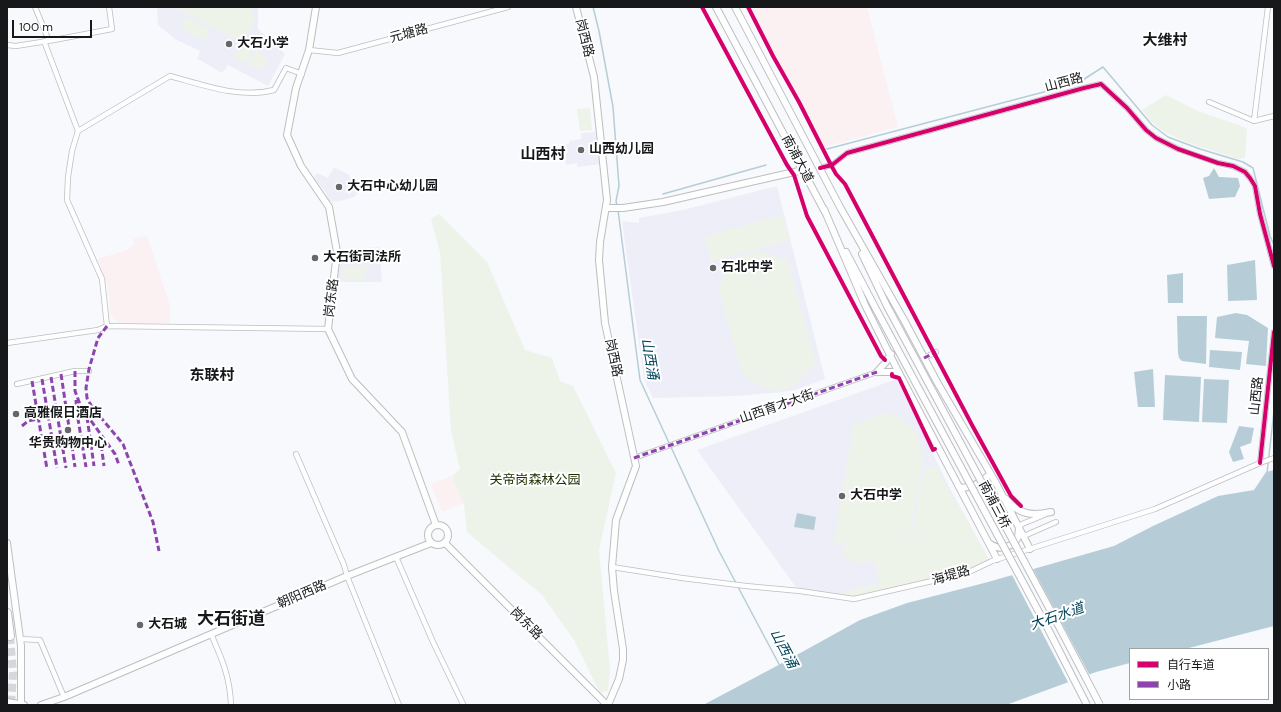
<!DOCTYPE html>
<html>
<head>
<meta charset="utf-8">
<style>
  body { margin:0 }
  #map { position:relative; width:1281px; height:712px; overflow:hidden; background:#f7f9fc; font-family:"DM Sans","Noto Sans SC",sans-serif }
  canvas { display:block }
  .frame { position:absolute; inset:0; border:8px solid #16181a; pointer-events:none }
  .legend { position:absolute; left:1129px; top:648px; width:140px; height:52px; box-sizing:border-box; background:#fff; border:1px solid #a2a3a3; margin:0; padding:5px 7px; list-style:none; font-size:12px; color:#16181a }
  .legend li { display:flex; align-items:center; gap:8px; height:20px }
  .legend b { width:20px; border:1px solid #a2a3a3 }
  .scale { position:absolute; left:12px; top:20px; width:80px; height:18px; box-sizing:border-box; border:2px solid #16181a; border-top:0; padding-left:5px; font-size:12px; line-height:14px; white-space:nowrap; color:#16181a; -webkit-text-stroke:3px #fff; paint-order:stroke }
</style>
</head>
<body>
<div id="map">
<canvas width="1281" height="712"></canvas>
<div class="frame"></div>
<ul class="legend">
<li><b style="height:5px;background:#d6006c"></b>自行车道</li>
<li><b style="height:5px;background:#8e44ad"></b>小路</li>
</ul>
<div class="scale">100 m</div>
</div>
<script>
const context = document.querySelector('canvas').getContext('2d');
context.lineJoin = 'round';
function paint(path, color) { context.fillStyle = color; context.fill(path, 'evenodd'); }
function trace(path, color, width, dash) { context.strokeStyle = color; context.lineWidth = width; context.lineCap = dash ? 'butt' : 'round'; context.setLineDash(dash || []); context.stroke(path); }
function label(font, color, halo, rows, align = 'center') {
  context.font = font + ' "DM Sans","Noto Sans SC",sans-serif'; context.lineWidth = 4; context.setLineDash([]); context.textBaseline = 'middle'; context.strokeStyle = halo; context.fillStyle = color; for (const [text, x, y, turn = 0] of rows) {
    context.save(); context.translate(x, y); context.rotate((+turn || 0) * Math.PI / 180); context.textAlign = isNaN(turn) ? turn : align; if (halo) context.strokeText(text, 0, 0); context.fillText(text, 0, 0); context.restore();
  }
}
const commercial = new Path2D(`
  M 751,7 L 867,7 L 898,127 L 824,147 L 765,36 Z
  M 147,236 L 170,306 L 170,323 L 119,323 L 110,314 L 108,287 L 98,259 L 127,250 L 131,248 L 131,245 L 135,245 L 133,239 Z
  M 452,476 L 463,503 L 442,512 L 431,484 Z`);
const education = new Path2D(`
  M 157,7 L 258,7 L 258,29 L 285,54 L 268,86 L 228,65 L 222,73 L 200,60 L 197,60 L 200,51 L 175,39 L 158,25 Z
  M 595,132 L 600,164 L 577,167 L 577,163 L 566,165 L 564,145 L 569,144 L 569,141 L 582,139 L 581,133 Z
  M 334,167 L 349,175 L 351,179 L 355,177 L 357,182 L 356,183 L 360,191 L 354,197 L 340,201 L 329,202 L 326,193 L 314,178 L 317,173 L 328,178 Z
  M 777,186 L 825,379 L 795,390 L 782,392 L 736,396 L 653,398 L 644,379 L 622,221 L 639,223 L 639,218 L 683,210 Z
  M 379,247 L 382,282 L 337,282 L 339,256 L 341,256 L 341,250 Z
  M 897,379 L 949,487 L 989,559 L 853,597 L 798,590 L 697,450 Z`);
const green = new Path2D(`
  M 174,7 L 185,7 L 189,9 L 188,7 L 250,7 C 257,21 254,29 241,37 L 245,39 L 243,43 Z
  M 186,17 L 210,30 L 204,41 L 180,28 Z
  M 241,43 L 253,50 L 246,63 L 234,57 Z
  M 256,51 L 268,58 L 260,71 L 248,64 Z
  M 1166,95 L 1198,111 L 1247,128 L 1245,158 L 1238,159 C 1211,149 1179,143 1156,126 C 1151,122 1146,115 1142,110 Z
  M 590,108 L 592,130 L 580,131 L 577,109 Z
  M 439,214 L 487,262 L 525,350 L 552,358 L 560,381 L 573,386 L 616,473 L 599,550 L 610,670 L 608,691 L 600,693 L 574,640 L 542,595 L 467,532 L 464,505 L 452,476 L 460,469 L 451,431 L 440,252 L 431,219 Z
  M 782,215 L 789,240 L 712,261 L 705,236 Z
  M 756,251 L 765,252 L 781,259 L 787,257 L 816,365 C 806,369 806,375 799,381 C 781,398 754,387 741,371 L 719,290 L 725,269 L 733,261 L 740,256 Z
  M 366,266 L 366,280 L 343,280 L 342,267 Z
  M 885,413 C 911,418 921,437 923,461 L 910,532 L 912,532 L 925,466 L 937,468 L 957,507 L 959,505 L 989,559 L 966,571 L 853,597 L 843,595 L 844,591 L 879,584 L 875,561 L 854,563 L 842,554 L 846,540 L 843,539 L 842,545 L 834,543 L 854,421 L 861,422 L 861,426 C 868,417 874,415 885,413 Z`);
const water = new Path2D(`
  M 1214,168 L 1219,177 L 1238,178 L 1240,186 L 1235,197 L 1209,199 L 1203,178 L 1209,176 Z
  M 1255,260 L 1257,300 L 1228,301 L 1227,265 Z
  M 1183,273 L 1183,303 L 1168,303 L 1167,275 Z
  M 1236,313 L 1247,315 L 1268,328 L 1266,366 L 1246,364 L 1249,341 L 1215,338 L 1217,317 Z
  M 1177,316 L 1207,316 L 1206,364 L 1182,361 L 1179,358 L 1178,353 Z
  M 1210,350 L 1242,352 L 1240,370 L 1209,367 Z
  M 1153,369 L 1155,407 L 1138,407 L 1134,372 Z
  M 1165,375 L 1201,377 L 1199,422 L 1163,420 Z
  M 1204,379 L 1229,380 L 1227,423 L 1202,422 Z
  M 1239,426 L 1254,428 L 1251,443 L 1240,447 L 1244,459 L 1233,462 L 1229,452 Z
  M 1274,470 L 1274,626 L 1185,649 L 1130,649 L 1130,663 L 1096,672 L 1006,705 L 703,705 L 773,668 L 860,620 L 907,603 L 988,582 L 1114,546 L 1153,526 L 1218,496 L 1254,490 L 1266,472 Z
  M 797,513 L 816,517 L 814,530 L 794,527 Z`);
const pier = new Path2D(`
  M 1032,567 L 1090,676 L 1069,684 L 1011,573 Z`);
const stream = new Path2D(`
  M 593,7 L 599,31 L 613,107 L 619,186 L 616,201 L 617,206
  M 827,149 L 1078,83 L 1103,67 L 1152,125 L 1168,137 L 1200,149 L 1243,162 L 1253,168 L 1270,236 L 1274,245
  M 663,194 L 766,165
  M 618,210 L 640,380 L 719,551 L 736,583
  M 1267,473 L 1274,411
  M 738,587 L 780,666`);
const highwayTunnel = new Path2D(`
  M 10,636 L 13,673 L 11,705`);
const street = new Path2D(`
  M 35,7 L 49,41
  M 44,41 L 78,131
  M 7,45 L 16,46 L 54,40 L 112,29 L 109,7
  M 309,50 L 338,53 L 508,7
  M 1209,102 L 1254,121 L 1274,116
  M 1254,121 L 1268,7
  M 820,168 L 832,165 L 847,153 L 1084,88 L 1101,84 L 1127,108 L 1146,130 L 1156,138 L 1178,149 L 1218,163 L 1233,166 L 1245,172 L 1250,178 L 1255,186 L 1260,214 L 1274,266
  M 107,326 L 102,279 L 67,200 L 68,177 L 72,151 L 78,131 L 170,76 C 203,85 240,99 274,90 L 286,68 L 302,74
  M 7,343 L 98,330 L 107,326 L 328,329
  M 924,358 L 936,352
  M 17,384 L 75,371 L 89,371
  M 296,454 L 344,565 L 347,576 L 399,705
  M 634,458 L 877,372
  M 1260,463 L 1274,332
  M 1018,528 L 1022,524 L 1044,515
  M 1024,536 L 1056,522
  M 396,557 L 433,642 L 463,704
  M 612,567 L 682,578 L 746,586 L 800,591 L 854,599 L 967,573 L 992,561 L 1155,509 L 1260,463 L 1274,458
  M 211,634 C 222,659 230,677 231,705
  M 20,639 L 40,640 L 64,697`);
const secondary = new Path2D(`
  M 316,7 L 309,50 L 296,88 L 287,135 L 301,166 L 329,207 L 337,252 L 328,329 L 352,379 L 402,432 L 436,525
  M 576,7 L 594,77 L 607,200 L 600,242 L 599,260 L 605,323 L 636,466 L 616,520 L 612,567 L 614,591 L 623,649 L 623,660 L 619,679 L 608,705
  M 716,7 L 825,212
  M 735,7 L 841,209
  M 840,207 L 904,320 L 937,382 L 996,483 L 1030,549
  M 606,208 L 623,208 L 663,202 L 803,170
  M 824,209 L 865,305 L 899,373 L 997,559
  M 846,252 L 877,311
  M 862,254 L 887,306
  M 877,372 L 893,372 L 899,373
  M 877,372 L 886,362 L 891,354
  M 960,488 C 972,488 981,483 990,474
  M 1006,499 C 1019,515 1032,516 1051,512
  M428 535a10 10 0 1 1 20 0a10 10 0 1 1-20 0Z
  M 7,543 L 21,646 L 21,705
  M 445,543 L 607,705
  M 989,543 C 998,550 1004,548 1014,544 L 1018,537 L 1019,529
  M 7,702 L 24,705
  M 41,705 L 64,697 L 347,576 L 431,543`);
const highway = new Path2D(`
  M 7,613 L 10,636`);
const secondaryBridge = new Path2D(`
  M 887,306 L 1054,617 L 1100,705
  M 877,311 L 1047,627 L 1087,705`);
const quiet = new Path2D(`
  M 107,326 L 98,338 L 89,369 L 86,388 L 87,398 L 92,407 L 123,444 L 153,522 L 159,551
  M 924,358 L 936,352
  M 75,371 L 75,391 L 81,407 L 115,454 L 119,465
  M 61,374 L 75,467
  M 51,377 L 66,468
  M 42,379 L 57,468
  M 32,381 L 47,469
  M 76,400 L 77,413 L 86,467
  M 87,417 L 94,466
  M 22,426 L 28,421 L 42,418
  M 100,436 L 104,466
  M 634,458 L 877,372`);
const cycleway = new Path2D(`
  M 702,7 L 787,165 L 794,175 L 807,216 L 881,356 L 885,360
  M 748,7 L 773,56 L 799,102 L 831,165 L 836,174 L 845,184 L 972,425 L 1011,496 L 1021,506
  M 820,168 L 832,165 L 847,153 L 1084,88 L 1101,84 L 1127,108 L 1146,130 L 1156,138 L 1178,149 L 1218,163 L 1233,166 L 1245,172 L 1250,178 L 1255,186 L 1260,214 L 1274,266
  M 892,374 L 892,376 L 899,378 L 933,450 L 935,449
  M 1260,463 L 1274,332`);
const markers = [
  [229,44,4,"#656769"],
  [581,150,4,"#656769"],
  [339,187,4,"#656769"],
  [315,258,4,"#656769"],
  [713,268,4,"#656769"],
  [16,414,4,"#656769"],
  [68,430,4,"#656769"],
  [842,496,4,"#656769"],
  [140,625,4,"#656769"]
];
const streetNames = [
  ["元塘路",409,34,-15],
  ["岗西路",584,38,76],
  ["山西路",1064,83,-15],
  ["南浦大道",797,159,62],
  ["岗东路",332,298,-83],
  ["岗西路",613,358,78],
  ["山西路",1257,396,-84],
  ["山西育才大街",777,407,-19],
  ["南浦三桥",994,505,62],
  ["海堤路",951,576,-16],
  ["朝阳西路",302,595,-23],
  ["岗东路",526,624,45]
];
const poiNames = [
  ["大石小学",237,44],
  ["山西幼儿园",589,150],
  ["大石中心幼儿园",347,187],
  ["大石街司法所",323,258],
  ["石北中学",721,268],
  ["高雅假日酒店",24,414],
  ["华贵购物中心",68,444,"center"],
  ["大石中学",850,496],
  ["大石城",148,625]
];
const parkNames = [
  ["关帝岗森林公园",535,481]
];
const waterNames = [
  ["山西涌",649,359,80],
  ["大石水道",1057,617,-19],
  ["山西涌",783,649,62]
];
const quarterNames = [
  ["大维村",1165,41],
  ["山西村",543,155],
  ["东联村",212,376]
];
const districtNames = [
  ["大石街道",231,620]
];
paint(commercial, '#fbf0f2');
paint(education, '#eeeef8');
paint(green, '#eef3ea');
paint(water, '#b6cdd8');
paint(pier, '#f7f9fc');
trace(stream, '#b6cdd8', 1.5);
trace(highwayTunnel, '#d5d7da', 8, [8, 4]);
trace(street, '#bdbec1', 6);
trace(secondary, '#bdbec1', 8);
trace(highway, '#bdbec1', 10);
trace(street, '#fefeff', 4.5);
trace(secondary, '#fefeff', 6);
trace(highway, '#fefeff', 8);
trace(secondaryBridge, '#bdbec1', 8, []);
trace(secondaryBridge, '#fefeff', 6);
trace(quiet, '#8e44ad', 3, [6, 3]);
trace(cycleway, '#d6006c', 4);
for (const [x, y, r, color] of markers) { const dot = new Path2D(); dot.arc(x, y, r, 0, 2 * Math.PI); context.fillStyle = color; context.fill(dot); trace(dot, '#fff', 1.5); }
label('13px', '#16181a', '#fff', streetNames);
label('bold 13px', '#16181a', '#fff', poiNames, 'left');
label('13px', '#213002', '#fff', parkNames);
label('italic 14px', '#00445a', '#fff', waterNames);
label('bold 15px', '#16181a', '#fff', quarterNames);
label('bold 17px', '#16181a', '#fff', districtNames);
</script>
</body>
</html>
